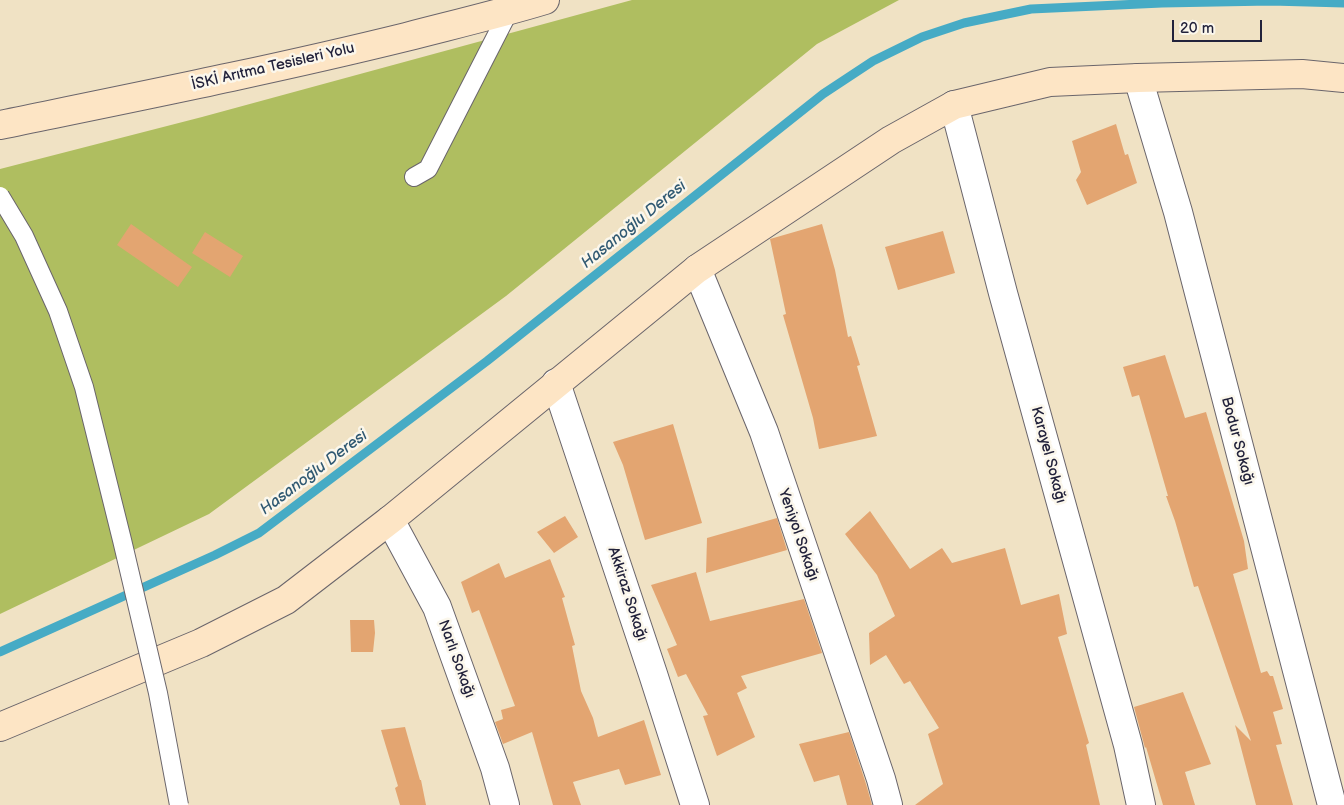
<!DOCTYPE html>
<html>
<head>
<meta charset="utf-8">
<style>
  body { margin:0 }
  #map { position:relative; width:1344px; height:805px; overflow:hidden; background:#f0e2c4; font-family:"Balsamiq Sans",sans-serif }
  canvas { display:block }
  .scale { position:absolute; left:1172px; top:20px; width:90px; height:22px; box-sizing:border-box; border:2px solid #22223b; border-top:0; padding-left:6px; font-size:15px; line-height:18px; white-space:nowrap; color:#22223b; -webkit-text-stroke:4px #fbf7ec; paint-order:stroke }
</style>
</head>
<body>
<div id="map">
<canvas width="1344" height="805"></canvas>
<div class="scale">20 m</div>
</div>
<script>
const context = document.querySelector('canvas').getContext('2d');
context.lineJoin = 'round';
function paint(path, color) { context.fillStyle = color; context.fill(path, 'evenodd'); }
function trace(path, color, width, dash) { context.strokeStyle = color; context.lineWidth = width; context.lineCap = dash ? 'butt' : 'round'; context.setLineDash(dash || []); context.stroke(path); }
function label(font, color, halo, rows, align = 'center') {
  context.font = font + ' "Balsamiq Sans",sans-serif'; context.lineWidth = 5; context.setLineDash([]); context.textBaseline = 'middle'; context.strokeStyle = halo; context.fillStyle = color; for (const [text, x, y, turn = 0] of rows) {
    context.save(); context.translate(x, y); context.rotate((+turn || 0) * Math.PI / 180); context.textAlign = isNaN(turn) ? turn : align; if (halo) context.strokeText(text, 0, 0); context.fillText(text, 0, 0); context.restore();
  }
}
const green = new Path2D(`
  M 632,0 L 899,0 L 817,44 L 506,296 L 209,514 L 0,614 L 0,169 L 202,117 Z`);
const stream = new Path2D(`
  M 0,652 L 215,555 L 259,533 L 487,361 L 823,94 L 873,61 L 922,37 L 964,23 L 1031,9 L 1162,3 L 1271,1 L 1344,3`);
const building = new Path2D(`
  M 1116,124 L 1125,155 L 1128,154 L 1137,183 L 1087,205 L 1076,180 L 1081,172 L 1072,141 Z
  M 131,224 L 192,267 L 178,287 L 117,245 Z
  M 822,224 L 835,270 L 848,337 L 851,336 L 860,365 L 857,366 L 877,436 L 819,449 L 813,418 L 783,315 L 786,314 L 770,239 Z
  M 943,231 L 955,273 L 898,290 L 885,247 Z
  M 205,232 L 243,256 L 230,277 L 192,253 Z
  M 1165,355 L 1185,418 L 1206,412 L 1244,541 L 1248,569 L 1233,574 L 1261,673 L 1267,671 L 1270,676 L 1273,676 L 1283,709 L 1273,712 L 1282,744 L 1276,745 L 1293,805 L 1256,805 L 1235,725 L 1251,741 L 1198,586 L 1194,587 L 1175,521 L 1166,496 L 1168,496 L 1139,395 L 1132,397 L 1123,367 Z
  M 673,424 L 702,523 L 645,540 L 623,465 L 613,442 Z
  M 870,511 L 910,569 L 942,548 L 952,563 L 1005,548 L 1021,605 L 1059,594 L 1067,634 L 1058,637 L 1089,743 L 1086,745 L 1100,805 L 915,805 L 943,784 L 928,734 L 939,728 L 910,681 L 904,684 L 886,655 L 870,665 L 869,633 L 895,616 L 877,575 L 845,534 Z
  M 565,516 L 578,537 L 554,553 L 537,532 Z
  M 777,518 L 787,550 L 706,573 L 707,538 Z
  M 550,559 L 565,597 L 562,598 L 575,645 L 572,646 L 581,691 L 593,718 L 598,737 L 644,720 L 661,775 L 625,785 L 619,769 L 573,782 L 581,805 L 553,805 L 532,732 L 503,744 L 495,722 L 503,719 L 501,710 L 515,706 L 479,610 L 472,613 L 461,582 L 499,563 L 505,578 Z
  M 696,572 L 710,621 L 804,599 L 822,653 L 741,676 L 747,688 L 737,693 L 755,737 L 717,756 L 703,716 L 708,715 L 686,674 L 678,677 L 667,649 L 677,645 L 651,585 Z
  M 350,620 L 374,620 L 375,633 L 373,652 L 351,652 Z
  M 1183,692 L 1211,764 L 1185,772 L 1195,805 L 1163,805 L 1146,747 L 1145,748 L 1134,707 Z
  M 405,727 L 420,780 L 421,780 L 426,805 L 400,805 L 395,788 L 398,786 L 381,730 Z
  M 849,732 L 866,784 L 872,805 L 847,805 L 839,775 L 814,782 L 799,744 Z`);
const lane = new Path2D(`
  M 414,177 L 428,169 L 509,11`);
const street = new Path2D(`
  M 1138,78 L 1178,212 L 1332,805
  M 954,105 L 1003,293 L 1128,745 L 1141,805
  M 697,269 L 764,432 L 881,779 L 888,805
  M 556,383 L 653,674 L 695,805
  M 390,520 L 437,607 L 495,768 L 505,805`);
const secondary = new Path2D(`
  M 0,125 C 136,97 272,70 406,37 C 452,25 499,14 545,0
  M 0,727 L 201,643 L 286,600 L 390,520 L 697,269 L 891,140 L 954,105 L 1050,82 L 1138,78 L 1302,74 L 1344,78`);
const laneBridge = new Path2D(`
  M 0,196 L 24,236 L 58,311 L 84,387 L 122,540 L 158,693 L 179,805`);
const streetNames = [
  ["İSKİ Arıtma Tesisleri Yolu",273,67,-13],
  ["Bodur Sokağı",1237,441,75],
  ["Karayel Sokağı",1048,455,75],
  ["Yeniyol Sokağı",798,535,71],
  ["Akkiraz Sokağı",627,594,72],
  ["Narlı Sokağı",456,659,70]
];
const waterNames = [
  ["Hasanoğlu Deresi",634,225,-39],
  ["Hasanoğlu Deresi",314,473,-37]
];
paint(green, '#afbe60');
trace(stream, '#46abc5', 9);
paint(building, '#e3a571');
trace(lane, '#6a656b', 20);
trace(street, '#6a656b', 30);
trace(secondary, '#6a656b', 30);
trace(lane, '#fff', 18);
trace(street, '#fff', 28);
trace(secondary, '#fde5c5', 28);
trace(laneBridge, '#6a656b', 20, []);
trace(laneBridge, '#fff', 18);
label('15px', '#22223b', '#fbf7ec', streetNames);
label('italic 16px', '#305972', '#fbf7ec', waterNames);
</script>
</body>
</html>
